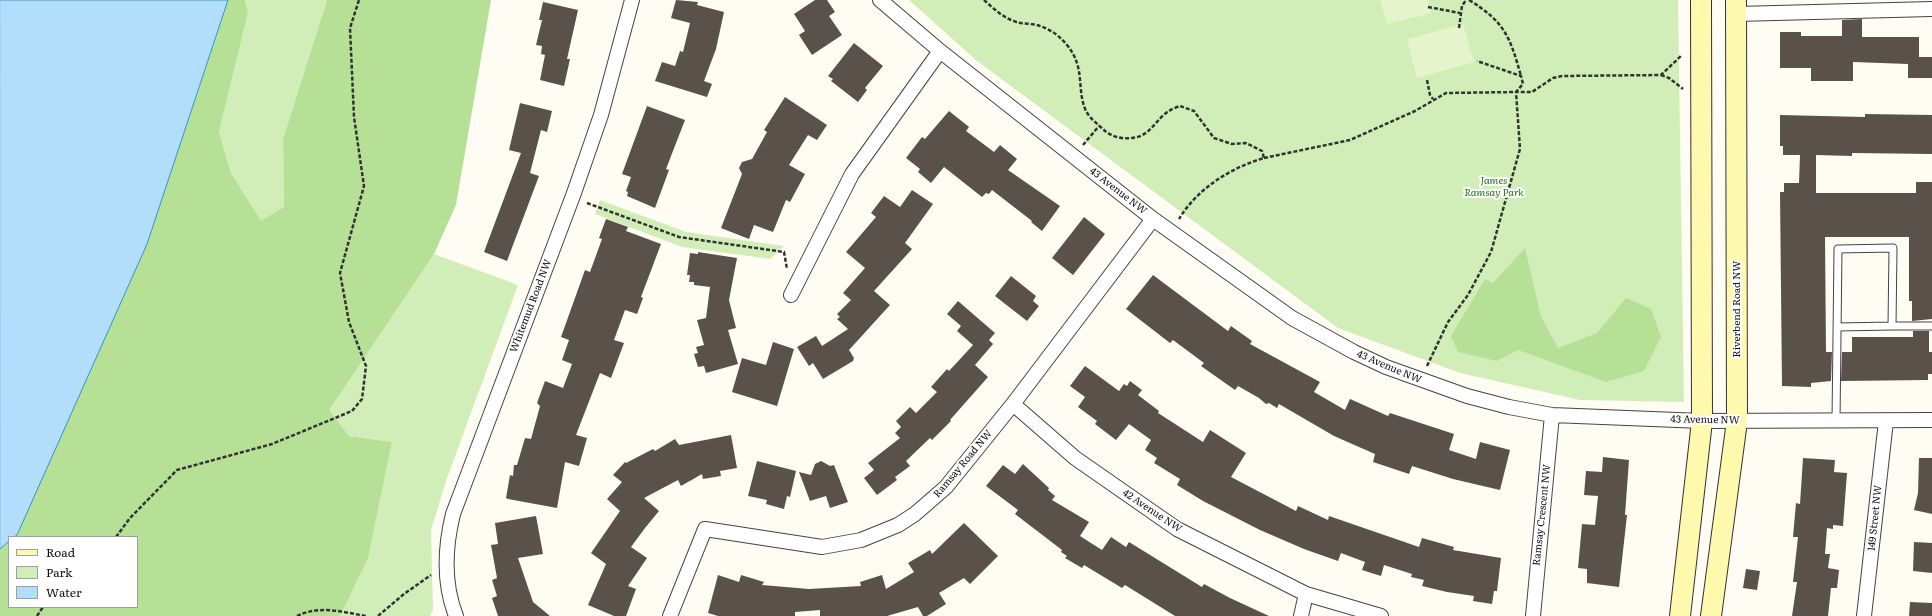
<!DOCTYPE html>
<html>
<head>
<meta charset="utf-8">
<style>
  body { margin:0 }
  #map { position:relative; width:1932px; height:616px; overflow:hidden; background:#fffdf3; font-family:Literata,serif }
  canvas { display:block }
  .legend { position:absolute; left:8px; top:536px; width:130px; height:72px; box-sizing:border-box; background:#fff; border:1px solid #9f9f9f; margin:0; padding:5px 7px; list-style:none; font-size:12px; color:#101010 }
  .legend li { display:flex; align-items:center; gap:8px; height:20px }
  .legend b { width:20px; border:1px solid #9f9f9f }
</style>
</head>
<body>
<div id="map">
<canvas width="1932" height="616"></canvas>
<ul class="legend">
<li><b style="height:5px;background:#fff9ae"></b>Road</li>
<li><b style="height:11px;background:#d2eeb8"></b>Park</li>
<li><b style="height:11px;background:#b2defc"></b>Water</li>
</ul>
</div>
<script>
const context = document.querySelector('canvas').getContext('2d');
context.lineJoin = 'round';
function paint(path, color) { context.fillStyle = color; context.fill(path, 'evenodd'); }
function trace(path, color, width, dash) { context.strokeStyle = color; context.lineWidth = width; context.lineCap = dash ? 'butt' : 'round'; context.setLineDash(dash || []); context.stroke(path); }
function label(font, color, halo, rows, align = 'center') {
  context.font = font + ' Literata,serif'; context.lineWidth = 4; context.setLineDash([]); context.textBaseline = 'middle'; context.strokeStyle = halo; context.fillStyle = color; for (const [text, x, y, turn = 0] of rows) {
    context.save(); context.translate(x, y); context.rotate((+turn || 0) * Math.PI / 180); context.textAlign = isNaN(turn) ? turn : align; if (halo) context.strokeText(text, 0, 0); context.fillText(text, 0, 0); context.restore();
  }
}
const green = new Path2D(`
  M 245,0 L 327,0 L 283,139 L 284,207 L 261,222 L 231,173 L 219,132 L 248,13 Z
  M 909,0 L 1678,0 L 1684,402 L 1580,400 L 1460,373 L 1338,328 L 977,61 Z
  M 600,200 L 686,232 L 784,246 L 770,259 L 682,247 L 595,214 Z
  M 434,254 L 518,285 L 446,481 L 431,530 L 433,610 L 430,616 L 340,616 L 368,559 L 392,442 L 349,436 L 328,410 Z`);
const forest = new Path2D(`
  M 228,0 L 245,0 L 248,13 L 219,132 L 231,173 L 261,221 L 284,207 L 283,139 L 327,0 L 491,0 L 456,205 L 434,254 L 329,410 L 349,436 L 392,442 L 368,559 L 340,616 L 0,616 L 0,549 L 9,541 L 9,607 L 137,607 L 137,537 L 14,537 L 147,244 Z
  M 1525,248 L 1541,317 L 1558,348 L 1597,333 L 1626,298 L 1651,309 L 1661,337 L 1644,371 L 1606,382 L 1518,350 L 1497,361 L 1458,352 L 1451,336 L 1485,279 L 1493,283 Z`);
const pitch = new Path2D(`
  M 1380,0 L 1427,0 L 1431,13 L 1387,24 Z
  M 1463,24 L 1474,62 L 1417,78 L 1407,39 Z`);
const water = new Path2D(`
  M 0,0 L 228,0 L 147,244 L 17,535 L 14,537 L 9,537 L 9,541 L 0,549 Z`);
const building = new Path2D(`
  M 676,0 L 698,2 L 697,5 L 724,12 L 716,49 L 704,81 L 712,84 L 707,97 L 655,81 L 662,62 L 675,66 L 680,51 L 683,52 L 690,23 L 671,18 Z
  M 815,0 L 827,0 L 835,12 L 829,16 L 842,35 L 812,55 L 799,35 L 805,31 L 794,14 Z
  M 543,2 L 578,10 L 567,59 L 570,59 L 564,86 L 540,80 L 545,55 L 541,54 L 542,46 L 536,45 L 542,20 L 539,20 Z
  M 1862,19 L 1862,37 L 1919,37 L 1919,57 L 1932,57 L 1932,78 L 1908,78 L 1908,64 L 1853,62 L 1853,81 L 1811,81 L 1811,68 L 1780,68 L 1780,32 L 1801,32 L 1801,36 L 1842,36 L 1842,20 Z
  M 854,43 L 883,66 L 865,88 L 867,90 L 858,102 L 831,81 L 833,79 L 828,76 Z
  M 785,97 L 827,125 L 817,140 L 808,135 L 789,165 L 805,174 L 790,202 L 786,200 L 773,232 L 754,225 L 749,239 L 721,228 L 742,174 L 739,168 L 742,162 L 752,159 L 767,132 L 764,130 Z
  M 520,103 L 552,111 L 547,132 L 541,130 L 530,173 L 539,176 L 507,261 L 484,252 L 521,153 L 509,150 Z
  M 647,106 L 685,120 L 666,169 L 669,170 L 655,208 L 627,196 L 628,192 L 626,191 L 631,177 L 622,174 Z
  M 949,111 L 969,127 L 966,131 L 994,152 L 1000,145 L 1017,159 L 1008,170 L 1060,206 L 1042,231 L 1031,222 L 1032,221 L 992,190 L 989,194 L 986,193 L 982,197 L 944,167 L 931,183 L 918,172 L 920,169 L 906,158 L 922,137 L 925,139 Z
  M 1865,114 L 1932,115 L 1932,154 L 1852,153 L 1852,156 L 1816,155 L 1816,193 L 1916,193 L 1916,182 L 1932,182 L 1932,319 L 1912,321 L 1912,301 L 1909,301 L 1909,237 L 1825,237 L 1826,352 L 1832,352 L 1831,381 L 1811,383 L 1811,387 L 1782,386 L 1780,192 L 1784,192 L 1784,183 L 1799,183 L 1800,155 L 1783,155 L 1783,146 L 1780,146 L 1780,115 L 1865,117 Z
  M 912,190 L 933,204 L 905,243 L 912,249 L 874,291 L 890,305 L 849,350 L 854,358 L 853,361 L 823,379 L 813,363 L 809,366 L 797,347 L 816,336 L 822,346 L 848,329 L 837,319 L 840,317 L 837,314 L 851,300 L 843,293 L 865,268 L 846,252 L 876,217 L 871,213 L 884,196 L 900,207 Z
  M 1084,217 L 1105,234 L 1073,275 L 1052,258 Z
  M 606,219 L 628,227 L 626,231 L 661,244 L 641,297 L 643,298 L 637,314 L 625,310 L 614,340 L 624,343 L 611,378 L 600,373 L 576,435 L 587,438 L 579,466 L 565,462 L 557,508 L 508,499 L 506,498 L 510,475 L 513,476 L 514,465 L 517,465 L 525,438 L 531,439 L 540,406 L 537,403 L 545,381 L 563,388 L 572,364 L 562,360 L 569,340 L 561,337 L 585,270 L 590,272 L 602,239 L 599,238 Z
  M 698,252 L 737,258 L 729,300 L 736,328 L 728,330 L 738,364 L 706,373 L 704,366 L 698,367 L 694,354 L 698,353 L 696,347 L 704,345 L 697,320 L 706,318 L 710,287 L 694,285 L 694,282 L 689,282 L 690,275 L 687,275 L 690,253 L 698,254 Z
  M 1153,275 L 1228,331 L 1231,326 L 1252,341 L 1250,344 L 1320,382 L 1314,392 L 1345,410 L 1350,399 L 1388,416 L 1390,413 L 1454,434 L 1449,450 L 1476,459 L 1480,442 L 1510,450 L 1500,490 L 1453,479 L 1412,466 L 1409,474 L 1373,462 L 1375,454 L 1334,436 L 1279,404 L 1277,408 L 1269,403 L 1266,404 L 1259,398 L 1238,386 L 1235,390 L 1201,366 L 1204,363 L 1173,340 L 1170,343 L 1126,309 Z
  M 1011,276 L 1036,296 L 1033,301 L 1039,306 L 1027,321 L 995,296 Z
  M 958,301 L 995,333 L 989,340 L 993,344 L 975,365 L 988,377 L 950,420 L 951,421 L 932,440 L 930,438 L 906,461 L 910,466 L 895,477 L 897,480 L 877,495 L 864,478 L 874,470 L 868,463 L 900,438 L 895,433 L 901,427 L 896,421 L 910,407 L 916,413 L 937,392 L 931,387 L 947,369 L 949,371 L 973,345 L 957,331 L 961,326 L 947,314 Z
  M 1913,331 L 1929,331 L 1929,352 L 1932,352 L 1932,374 L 1928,374 L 1928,380 L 1841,381 L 1842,352 L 1852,352 L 1852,337 L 1913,337 Z
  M 773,342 L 794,349 L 777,406 L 732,392 L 742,358 L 766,365 Z
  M 1085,366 L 1119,391 L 1124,384 L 1127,386 L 1130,381 L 1142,390 L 1138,395 L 1159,411 L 1158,413 L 1203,442 L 1210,430 L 1246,453 L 1231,477 L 1296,511 L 1298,506 L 1328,520 L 1329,516 L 1419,547 L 1422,538 L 1454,547 L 1453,550 L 1501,558 L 1497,591 L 1494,591 L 1492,604 L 1473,601 L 1474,596 L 1447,592 L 1422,586 L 1424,580 L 1411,577 L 1412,574 L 1384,565 L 1381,576 L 1362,570 L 1365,562 L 1341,553 L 1338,561 L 1304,549 L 1260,530 L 1203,501 L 1177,485 L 1180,479 L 1154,463 L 1157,458 L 1145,450 L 1151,440 L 1129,424 L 1116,440 L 1095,424 L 1097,421 L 1078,407 L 1085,397 L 1070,386 Z
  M 731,435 L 737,468 L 720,471 L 721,476 L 703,479 L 702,474 L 681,486 L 678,480 L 644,498 L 659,511 L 645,528 L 631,547 L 647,558 L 628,586 L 636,589 L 626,616 L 614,616 L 588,605 L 606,564 L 591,553 L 620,511 L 607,499 L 622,482 L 613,475 L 625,462 L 626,463 L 653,449 L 655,451 L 675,439 L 679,445 Z
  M 1603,457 L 1629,460 L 1625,515 L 1627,515 L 1619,587 L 1587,583 L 1587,569 L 1578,568 L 1582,524 L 1595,525 L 1598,496 L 1584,495 L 1586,471 L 1602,472 Z
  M 1803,458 L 1835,460 L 1834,472 L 1847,473 L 1843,526 L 1833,525 L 1833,529 L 1827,528 L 1825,554 L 1830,554 L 1828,568 L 1839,570 L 1837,588 L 1831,588 L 1828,616 L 1792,616 L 1797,582 L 1793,582 L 1798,537 L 1793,537 L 1796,503 L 1800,504 Z
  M 1919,458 L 1932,458 L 1932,514 L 1914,510 L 1918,493 Z
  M 757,461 L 796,471 L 790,497 L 787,496 L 784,509 L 766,504 L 767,500 L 748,496 Z
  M 821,461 L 830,466 L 834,465 L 848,502 L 830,508 L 826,496 L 810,501 L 799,472 L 811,475 L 815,464 Z
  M 1023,464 L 1049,488 L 1048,490 L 1055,496 L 1052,500 L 1089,522 L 1080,536 L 1102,550 L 1111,537 L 1126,547 L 1129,542 L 1202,587 L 1204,584 L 1230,598 L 1269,616 L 1175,616 L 1125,585 L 1122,588 L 1084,565 L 1082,568 L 1065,558 L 1067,556 L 1061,552 L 1062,550 L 1015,514 L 1018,510 L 986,486 L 1003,465 L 1015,474 Z
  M 536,516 L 543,554 L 518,558 L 533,602 L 550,616 L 498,616 L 492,598 L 497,596 L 492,580 L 497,578 L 491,545 L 498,544 L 495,523 Z
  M 964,523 L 998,556 L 970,584 L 964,578 L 939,593 L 946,604 L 927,616 L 923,616 L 918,607 L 887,616 L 820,616 L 820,610 L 795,612 L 795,616 L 718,616 L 708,613 L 718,575 L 739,582 L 741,575 L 764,582 L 762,585 L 809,589 L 861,586 L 860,582 L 882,575 L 886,589 L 914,572 L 908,563 L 930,550 L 932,554 Z
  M 1914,542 L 1932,543 L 1932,573 L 1913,571 Z
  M 1746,569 L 1760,571 L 1757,590 L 1743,588 Z
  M 1910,602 L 1932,603 L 1932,616 L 1909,616 Z`);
const path = new Path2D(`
  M 984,0 C 993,8 1002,17 1014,21 C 1020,24 1025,23 1031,24 C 1046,26 1058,34 1067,45 C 1086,68 1076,89 1086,111 C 1090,119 1099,125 1105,131 C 1114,138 1126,140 1137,137 C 1151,134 1157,118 1169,111 C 1172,109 1177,107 1180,106 L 1194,111 L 1214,138 L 1232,144 L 1246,143 L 1262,151 L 1264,158 C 1230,168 1197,189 1179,219
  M 1469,0 C 1505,22 1510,37 1521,76
  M 1428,7 L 1460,13
  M 1459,28 L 1462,6 L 1466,0
  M 1661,75 L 1669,78 L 1683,89
  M 1427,80 L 1430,95 L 1433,99
  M 1083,145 L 1099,126
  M 1264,158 L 1350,140 L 1415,111 L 1446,93 L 1516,92 L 1523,84 L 1521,76 L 1477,61
  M 587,203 L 679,237 L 784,252 L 787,269
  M 1427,366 L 1448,322 L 1468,295 L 1491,252 L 1520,149 L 1516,92 L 1532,92 L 1553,78 L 1562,76 L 1661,75 L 1682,55
  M 116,537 L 130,518 L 177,470 L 272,444 L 352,411 L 362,399 L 366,366 L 349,322 L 340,273 L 364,186 L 354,117 L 350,28 L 359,0
  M 37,616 L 43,607
  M 297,616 C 319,605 343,612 366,616
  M 378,616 L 404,594 L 431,575`);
const lane = new Path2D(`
  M 1892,326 L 1932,326
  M 1836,421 L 1838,249 L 1893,248 L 1892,326 L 1837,327`);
const street = new Path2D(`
  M 880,0 L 940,51 L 1153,219 L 1292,318 L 1354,352 L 1386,367 L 1467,396 L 1509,407 L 1552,415 L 1702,421 L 1932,420
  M 1736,14 L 1932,9
  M 791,295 L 852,174 L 940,51
  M 1013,404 L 1075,458 L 1177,529 L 1306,594 L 1381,616
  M 456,616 C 443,583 445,547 453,514 L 574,193 L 601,115 L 632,0
  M 670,616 L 705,529 L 822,547 L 861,540 L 898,525 L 915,514 L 946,487 L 1013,404 L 1153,219
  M 1301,616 L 1306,594
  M 1533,616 L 1552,415
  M 1864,616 L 1886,421`);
const secondary = new Path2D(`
  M 1680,616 L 1702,421 L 1701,0
  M 1711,616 L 1737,421 L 1736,0`);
const parkNames = [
  ["James",1494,181],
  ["Ramsay Park",1494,193]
];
const streetNames = [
  ["43 Avenue NW",1118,191,38],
  ["Whitemud Road NW",531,306,-69],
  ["Riverbend Road NW",1737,309,-90],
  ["43 Avenue NW",1389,367,23],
  ["43 Avenue NW",1705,420,1],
  ["Ramsay Road NW",963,464,-50],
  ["42 Avenue NW",1152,511,34],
  ["Ramsay Crescent NW",1542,515,-84],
  ["149 Street NW",1875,518,-84]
];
paint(green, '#d2eeb8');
paint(forest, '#b5e096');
paint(pitch, '#e5f4cb');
paint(water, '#b2defc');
trace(water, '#3391d9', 1);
paint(building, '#5a514b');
trace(lane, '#434343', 9);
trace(street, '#434343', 16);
trace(secondary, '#323232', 22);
trace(path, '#323232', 2.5, [4, 2]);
trace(lane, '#fff', 7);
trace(street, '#fff', 14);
trace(secondary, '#fff9ae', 20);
label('italic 10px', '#286f19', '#fff', parkNames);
label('10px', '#101010', '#fff', streetNames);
</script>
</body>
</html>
